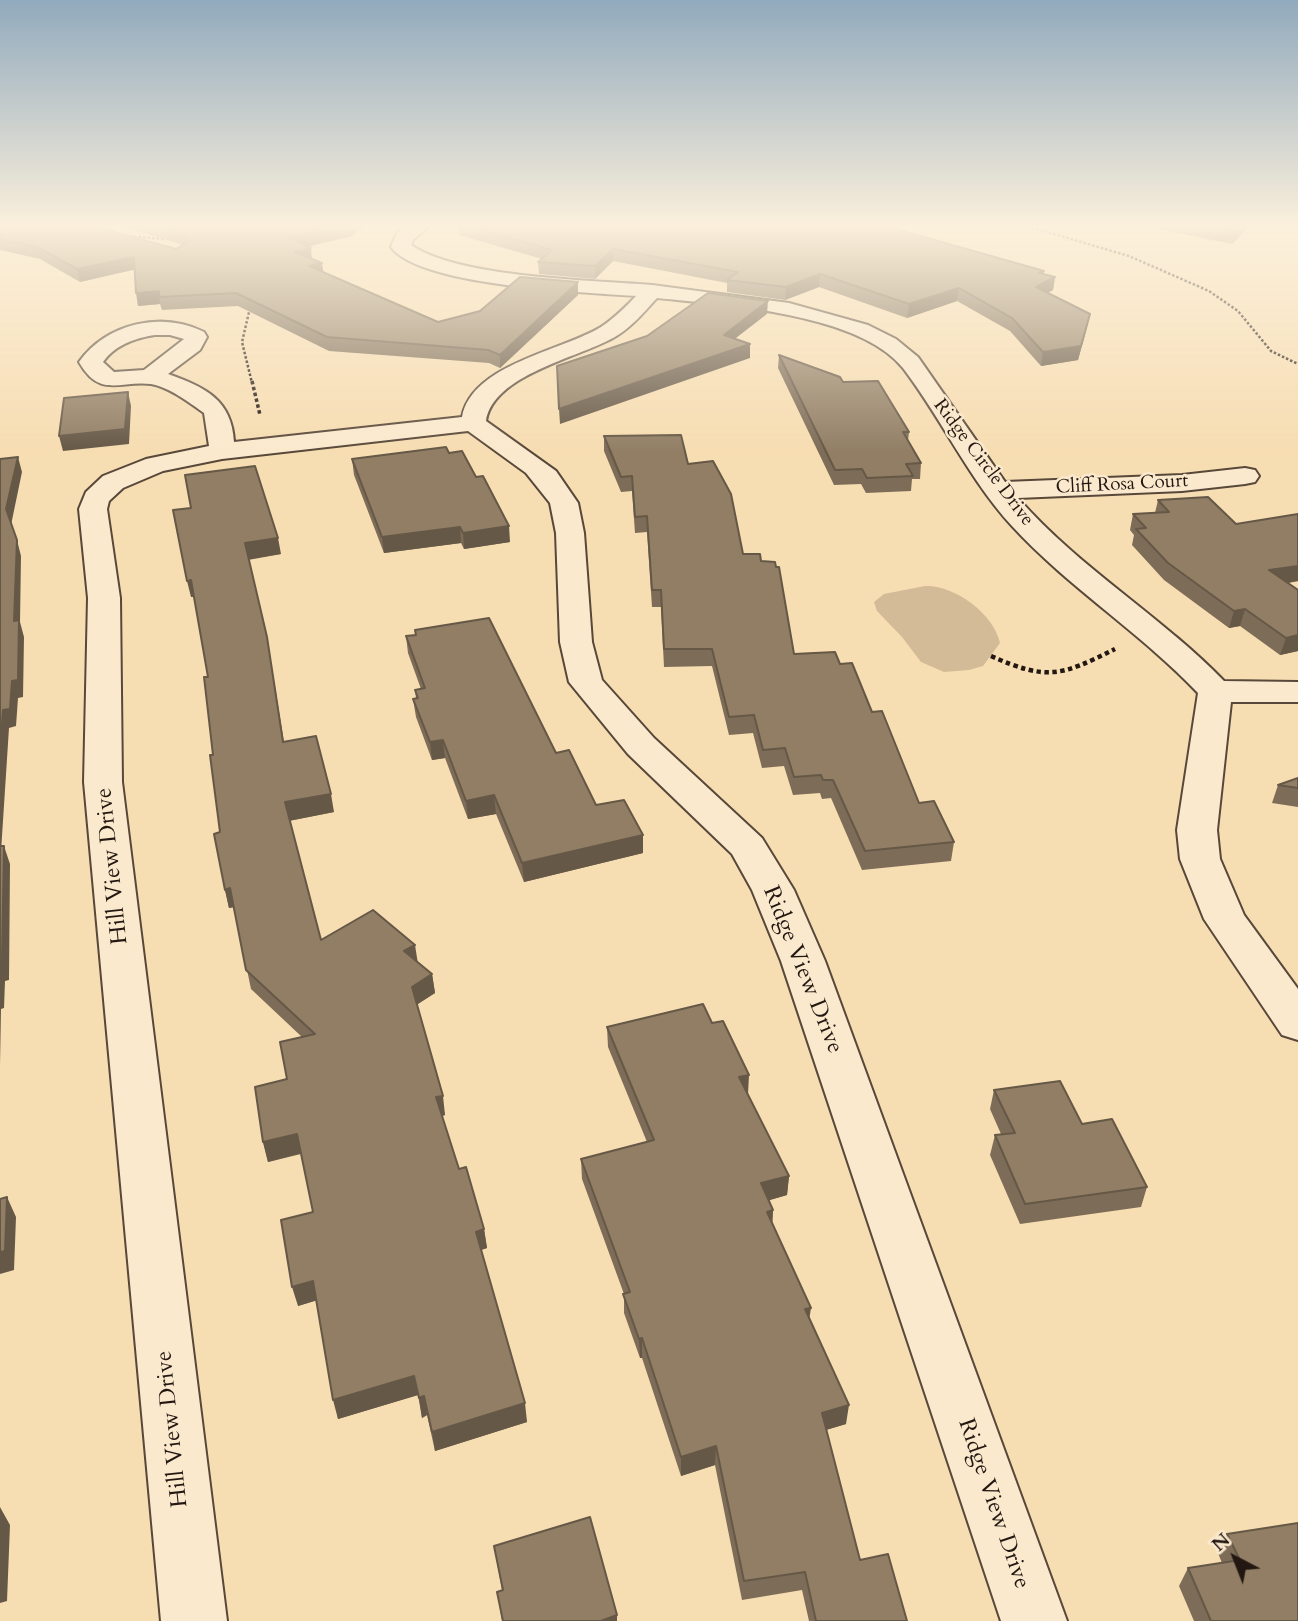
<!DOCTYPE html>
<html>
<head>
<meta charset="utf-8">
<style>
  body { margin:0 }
  #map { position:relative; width:1298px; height:1621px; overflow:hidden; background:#f7ddb2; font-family:Cardo,serif }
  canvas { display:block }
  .north { position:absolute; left:1200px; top:1523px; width:70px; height:70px; -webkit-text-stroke:5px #fae9cd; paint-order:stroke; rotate:318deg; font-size:19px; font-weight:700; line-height:28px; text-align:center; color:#231712 }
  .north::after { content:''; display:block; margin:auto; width:24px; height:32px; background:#231712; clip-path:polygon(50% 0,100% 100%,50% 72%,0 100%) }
</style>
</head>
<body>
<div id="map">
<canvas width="1298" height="1621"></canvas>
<div class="north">N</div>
</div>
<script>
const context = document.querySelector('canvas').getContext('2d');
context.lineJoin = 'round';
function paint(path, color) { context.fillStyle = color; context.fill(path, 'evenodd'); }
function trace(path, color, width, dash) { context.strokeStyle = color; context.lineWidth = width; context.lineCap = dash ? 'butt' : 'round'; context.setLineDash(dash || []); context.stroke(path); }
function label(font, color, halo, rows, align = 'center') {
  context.font = font + ' Cardo,serif'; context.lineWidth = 5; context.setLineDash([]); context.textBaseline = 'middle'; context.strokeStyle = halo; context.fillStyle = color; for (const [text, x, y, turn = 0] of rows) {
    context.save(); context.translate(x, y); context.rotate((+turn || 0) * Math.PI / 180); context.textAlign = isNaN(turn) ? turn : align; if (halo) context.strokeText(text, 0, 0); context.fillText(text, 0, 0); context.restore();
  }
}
const green = new Path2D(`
  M 925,586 C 955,585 994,614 1000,643 L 983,666 L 969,670 L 944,672 L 921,662 L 902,637 L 877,611 L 874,602 L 884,594 Z`);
const pathFar2 = new Path2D(`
  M 1023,225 L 1129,256 L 1209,291 L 1238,311 L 1271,351 L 1298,364
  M 125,236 L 165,239
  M 250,308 L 242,342 L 252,383`);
const pathFar1 = new Path2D(`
  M 252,381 L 260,415`);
const path = new Path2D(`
  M 991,656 C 1047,681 1061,676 1115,649`);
const minor = new Path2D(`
  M 652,285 L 789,303 L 868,325 L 896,339 L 918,357 L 1005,482 L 1182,475 L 1245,468 L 1255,470 L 1259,476 L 1255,482 L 1245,484 L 1182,491 L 1018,498 C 1079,568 1160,615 1224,681 L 1298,682 L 1298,702 L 1231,702 L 1217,830 L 1220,859 L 1244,915 L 1298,989 L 1298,1040 L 1282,1035 L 1204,919 L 1180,859 L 1177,830 L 1198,693 C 1140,632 1068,587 1012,526 C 968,478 942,419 903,368 C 859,313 724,305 657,298 C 644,312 630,329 613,338 C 577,358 493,375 486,421 L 556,471 L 578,503 L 584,533 L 592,642 L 602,680 L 654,738 L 762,838 L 794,890 L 825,961 L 1067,1621 L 1001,1621 L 781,961 L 752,890 L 732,854 L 628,754 L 569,682 L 560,642 L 556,533 L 550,503 L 526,473 L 468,431 L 222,459 L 163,471 L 123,488 L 109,501 L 107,509 L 120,598 L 122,782 L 227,1621 L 161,1621 L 84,782 L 88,598 L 79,509 L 86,492 L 103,476 L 146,459 L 209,446 L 204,413 C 190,403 169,387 151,384 C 120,380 100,399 79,362 C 107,323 162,311 204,332 L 207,337 L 200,350 L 168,374 C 205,387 232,400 234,442 L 462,417 C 472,364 562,351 601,327 C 618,316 631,301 645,287 ZM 155,335 L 170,335 L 184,339 L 144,370 L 114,372 L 103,362 C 115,345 135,338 155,335 Z`);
const tertiary = new Path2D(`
  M 408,225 L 430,225 L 413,240 L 411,245 C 458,278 592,280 652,285 L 659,287 L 662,291 L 659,295 L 652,297 C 600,293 421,288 391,247 L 397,233 Z`);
const wall = new Path2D(`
  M 0,225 L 176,249 L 183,245 L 118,225 L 366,225 L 352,236 L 307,247 L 312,259 L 323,272 L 438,322 L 578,295 L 500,368 L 489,363 L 329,351 L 238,306 L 162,310 L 160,304 L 138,306 L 135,269 L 80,282 L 40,259 L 0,250 Z
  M 458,225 L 882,225 L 1044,271 L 1044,274 L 1055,277 L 1053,290 L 1047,293 L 1087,327 L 1078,360 L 1041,366 L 1010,331 L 957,301 L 907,318 L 819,287 L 785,300 L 727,292 L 727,283 L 613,261 L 595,279 L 539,274 L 538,262 L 542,259 L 459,235 Z
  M 1138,225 L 1250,225 L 1232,244 Z
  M 779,355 L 843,382 L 909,432 L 908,441 L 921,463 L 920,479 L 912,479 L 911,491 L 866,493 L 861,484 L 834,485 L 778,368 Z
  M 604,436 L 688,464 L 743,554 L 761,561 L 794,654 L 840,664 L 872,712 L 919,803 L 954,842 L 951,861 L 862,870 L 831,798 L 822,799 L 820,793 L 793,795 L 784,766 L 762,768 L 753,733 L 729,735 L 712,666 L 664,667 L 661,607 L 652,607 L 647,532 L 635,533 L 632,491 L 621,492 L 604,451 Z
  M 449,453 L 510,542 L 464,549 L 461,543 L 384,553 L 354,475 L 352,459 Z
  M 1158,500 L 1236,524 L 1298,514 L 1298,581 L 1288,583 L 1298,590 L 1298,651 L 1280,655 L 1240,626 L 1229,628 L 1164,580 L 1132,545 L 1134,535 L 1130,530 L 1133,514 L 1155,513 Z
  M 191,508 L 281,554 L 249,559 L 267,637 L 284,742 L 334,812 L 289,821 L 321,940 L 418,962 L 432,974 L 435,993 L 417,1004 L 445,1115 L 442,1116 L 459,1169 L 484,1229 L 487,1248 L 481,1250 L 527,1422 L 435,1451 L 427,1415 L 422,1418 L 418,1395 L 338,1419 L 317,1300 L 298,1306 L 313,1212 L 301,1154 L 268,1162 L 263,1142 L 302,1037 L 251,989 L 234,907 L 229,908 L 225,890 L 208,677 L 194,597 L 191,597 Z
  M 415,630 L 556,753 L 596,805 L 643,853 L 524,882 L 496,814 L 468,819 L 445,758 L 432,760 L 416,717 L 413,699 L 416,698 L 415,690 L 421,689 L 408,653 L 406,636 L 415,635 Z
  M 1298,778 L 1298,807 L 1272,803 L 1278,785 Z
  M 607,1027 L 748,1094 L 789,1176 L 787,1195 L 769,1200 L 773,1210 L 772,1224 L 809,1319 L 846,1424 L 826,1430 L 860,1560 L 907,1621 L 809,1621 L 802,1590 L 742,1600 L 715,1465 L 681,1476 L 642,1358 L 640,1358 L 624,1313 L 624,1294 L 582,1179 L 581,1159 L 647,1142 L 608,1047 Z
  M 994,1090 L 1082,1124 L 1147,1187 L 1141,1207 L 1020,1224 L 990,1155 L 995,1135 L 1001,1134 L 990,1109 Z
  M 1227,1534 L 1298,1621 L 1194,1621 L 1179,1586 L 1188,1568 L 1222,1563 L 1218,1553 Z
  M 494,1546 L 617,1621 L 502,1621 L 497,1592 L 502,1590 Z`);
const shadedWall = new Path2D(`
  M 348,225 L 366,225 L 352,236 L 291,250 L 289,238 Z
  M 1241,225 L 1250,225 L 1232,244 L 1235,232 Z
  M 311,248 L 312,260 L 295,252 Z
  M 613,249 L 613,261 L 595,279 L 595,266 Z
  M 134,257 L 137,269 L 80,282 L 77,269 Z
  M 322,263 L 324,275 L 309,266 Z
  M 820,274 L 819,287 L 785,300 L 786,287 Z
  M 1055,277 L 1053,290 L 1034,300 L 1036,287 Z
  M 578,282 L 578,295 L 500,368 L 500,355 Z
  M 959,288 L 957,301 L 907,318 L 909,304 Z
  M 159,291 L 160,304 L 138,306 L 136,293 Z
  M 768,301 L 767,314 L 723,348 L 724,335 Z
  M 1090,314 L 1087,327 L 1078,360 L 1041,366 L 1043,352 Z
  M 750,344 L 750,358 L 560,424 L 559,409 Z
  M 128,392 L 131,406 L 129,444 L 63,451 L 59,436 Z
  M 18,457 L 22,472 L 11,525 L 6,509 Z
  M 509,526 L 510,542 L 464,549 L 463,533 Z
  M 460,527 L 461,543 L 384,553 L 382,537 Z
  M 278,538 L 281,554 L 248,560 L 245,543 Z
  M 17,540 L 21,556 L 20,622 L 24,637 L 23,697 L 18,698 L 16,726 L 9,728 L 0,867 L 0,751 L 3,710 L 14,621 Z
  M 1298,566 L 1298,581 L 1264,587 L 1269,570 Z
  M 191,580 L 195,597 L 191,597 L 187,581 Z
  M 1245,609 L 1240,626 L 1229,628 L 1234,611 Z
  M 1298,635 L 1298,651 L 1280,655 L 1286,638 Z
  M 443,740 L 445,758 L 432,760 L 430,742 Z
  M 331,794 L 334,812 L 288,821 L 285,802 Z
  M 494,795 L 496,814 L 468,819 L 466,801 Z
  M 643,835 L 643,853 L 524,882 L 522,863 Z
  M 4,846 L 10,864 L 9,980 L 5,981 L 4,1008 L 1,1009 L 0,1065 L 0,961 Z
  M 230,888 L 234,907 L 229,908 L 225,890 Z
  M 415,945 L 418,964 L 404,951 Z
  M 432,974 L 435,993 L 415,1006 L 412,987 Z
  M 749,1075 L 748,1094 L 739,1077 Z
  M 443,1096 L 445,1115 L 438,1117 L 436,1097 Z
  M 297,1134 L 302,1153 L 268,1162 L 263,1142 Z
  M 789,1176 L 787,1195 L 760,1203 L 761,1183 Z
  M 7,1197 L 16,1217 L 14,1270 L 0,1274 L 0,1252 Z
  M 773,1210 L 772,1230 L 767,1212 Z
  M 484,1229 L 487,1248 L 478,1251 L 476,1232 Z
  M 313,1281 L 318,1300 L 298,1306 L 292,1287 Z
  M 811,1308 L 808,1327 L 805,1309 Z
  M 642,1338 L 642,1358 L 640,1358 L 639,1339 Z
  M 414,1376 L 418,1395 L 338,1419 L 333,1400 Z
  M 424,1396 L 427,1415 L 422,1418 L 419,1398 Z
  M 525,1403 L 527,1422 L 435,1451 L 432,1432 Z
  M 849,1405 L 846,1424 L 819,1432 L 822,1413 Z
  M 716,1446 L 715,1465 L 681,1476 L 681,1457 Z
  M 0,1507 L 10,1525 L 7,1601 L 0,1603 Z
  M 617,1615 L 617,1621 L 601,1621 Z`);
const building = new Path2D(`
  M 0,225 L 89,225 L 176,249 L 189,241 L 184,235 L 154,225 L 348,225 L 289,238 L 311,248 L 295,252 L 322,263 L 309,266 L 438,322 L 480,311 L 520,277 L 578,282 L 500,355 L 488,350 L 327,337 L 236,293 L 159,297 L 159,291 L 136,293 L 134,257 L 77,269 L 37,247 L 0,239 Z
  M 464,225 L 882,225 L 1044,271 L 1039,273 L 1055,277 L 1036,287 L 1090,314 L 1081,346 L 1043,352 L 1012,318 L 959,288 L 909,304 L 820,274 L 786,287 L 727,280 L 738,272 L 613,249 L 595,266 L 538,262 L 552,250 Z
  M 1201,225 L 1241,225 L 1235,232 Z
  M 708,293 L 768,301 L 724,335 L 750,344 L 559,409 L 557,366 L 647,336 Z
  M 779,355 L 840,377 L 843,382 L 878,381 L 909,432 L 903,432 L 921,463 L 906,464 L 913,476 L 867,478 L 862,469 L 835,470 Z
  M 128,392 L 125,429 L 59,436 L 64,398 Z
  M 681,435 L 688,464 L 713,461 L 731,494 L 743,554 L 760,554 L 761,561 L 775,562 L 776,567 L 779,567 L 794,654 L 835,652 L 840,664 L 852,663 L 872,712 L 882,711 L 919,803 L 934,801 L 954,842 L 865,851 L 833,780 L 823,780 L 821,775 L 794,777 L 785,748 L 763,750 L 754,715 L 729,717 L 712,649 L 664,649 L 661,590 L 652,590 L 647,516 L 635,517 L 632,476 L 621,477 L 604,436 Z
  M 446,447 L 449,453 L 462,451 L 476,477 L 483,476 L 509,526 L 463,533 L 460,527 L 382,537 L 352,459 Z
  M 18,457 L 6,509 L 17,540 L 14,621 L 19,620 L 18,680 L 12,681 L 10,709 L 3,710 L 0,751 L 0,459 Z
  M 255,466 L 278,538 L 245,543 L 267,637 L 283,742 L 316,736 L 331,794 L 285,802 L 321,940 L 373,910 L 415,945 L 404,951 L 432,974 L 412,987 L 443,1096 L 436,1097 L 459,1169 L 466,1167 L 484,1229 L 476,1232 L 525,1403 L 432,1432 L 424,1396 L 419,1398 L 414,1376 L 333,1400 L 313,1281 L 292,1287 L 281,1220 L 313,1212 L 297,1134 L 263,1142 L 255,1087 L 287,1079 L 280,1042 L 315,1034 L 246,970 L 230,888 L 225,890 L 214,834 L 220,832 L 210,755 L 213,755 L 204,677 L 208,677 L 191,580 L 187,581 L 173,510 L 191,508 L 185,475 Z
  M 1208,497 L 1236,524 L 1298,514 L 1298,566 L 1269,570 L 1298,590 L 1298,635 L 1286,638 L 1245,609 L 1234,611 L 1168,563 L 1136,529 L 1146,528 L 1133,514 L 1169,512 L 1158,500 Z
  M 489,618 L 556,753 L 569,750 L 596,805 L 624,800 L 643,835 L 522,863 L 494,795 L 466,801 L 443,740 L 430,742 L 413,699 L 418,698 L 415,690 L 425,688 L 406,636 L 416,635 L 415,630 Z
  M 1298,778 L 1298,788 L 1278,785 Z
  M 0,846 L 4,846 L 2,961 L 0,961 Z
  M 703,1004 L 712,1023 L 723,1021 L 749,1075 L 739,1077 L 789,1176 L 761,1183 L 773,1210 L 767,1212 L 811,1308 L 805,1309 L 849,1405 L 822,1413 L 860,1560 L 888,1554 L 907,1621 L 816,1621 L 805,1572 L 744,1581 L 716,1446 L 681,1457 L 642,1338 L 639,1339 L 623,1294 L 630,1292 L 581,1159 L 654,1140 L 607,1027 Z
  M 1060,1081 L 1082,1124 L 1112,1119 L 1147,1187 L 1025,1204 L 995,1135 L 1015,1133 L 994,1090 Z
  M 7,1197 L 5,1251 L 0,1252 L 0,1199 Z
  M 590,1517 L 617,1615 L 601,1621 L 503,1621 L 497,1592 L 503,1590 L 494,1546 Z
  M 1298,1523 L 1298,1621 L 1211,1621 L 1188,1568 L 1240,1560 L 1227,1534 Z`);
const farStreetnames = [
  ["Ridge Circle Drive",983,463,53],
  ["Cliff Rosa Court",1122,485,-3]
];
const streetNames = [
  ["Hill View Drive",113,866,-96],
  ["Ridge View Drive",802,970,68],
  ["Hill View Drive",173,1429,-96],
  ["Ridge View Drive",993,1504,71]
];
paint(green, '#d3bb97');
trace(minor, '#58483a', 4);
trace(tertiary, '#58483a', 4);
trace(pathFar2, '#231712', 2.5, [2.5, 2]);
trace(pathFar1, '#231712', 3.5, [3.5, 2.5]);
trace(path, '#231712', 4.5, [4.5, 3.5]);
paint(minor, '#fae9cd');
paint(tertiary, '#fae9cd');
paint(wall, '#7d6c57');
paint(shadedWall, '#665847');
paint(building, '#917e65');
trace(building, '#665847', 2);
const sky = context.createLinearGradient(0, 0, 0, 452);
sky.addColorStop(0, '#91aabd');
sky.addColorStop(0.5, '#fbf0dc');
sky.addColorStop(1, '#fbf0dc00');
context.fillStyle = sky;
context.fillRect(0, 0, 1298, 452);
label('19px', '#231712', '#fae9cd', farStreetnames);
label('23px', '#231712', '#fae9cd', streetNames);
</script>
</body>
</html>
